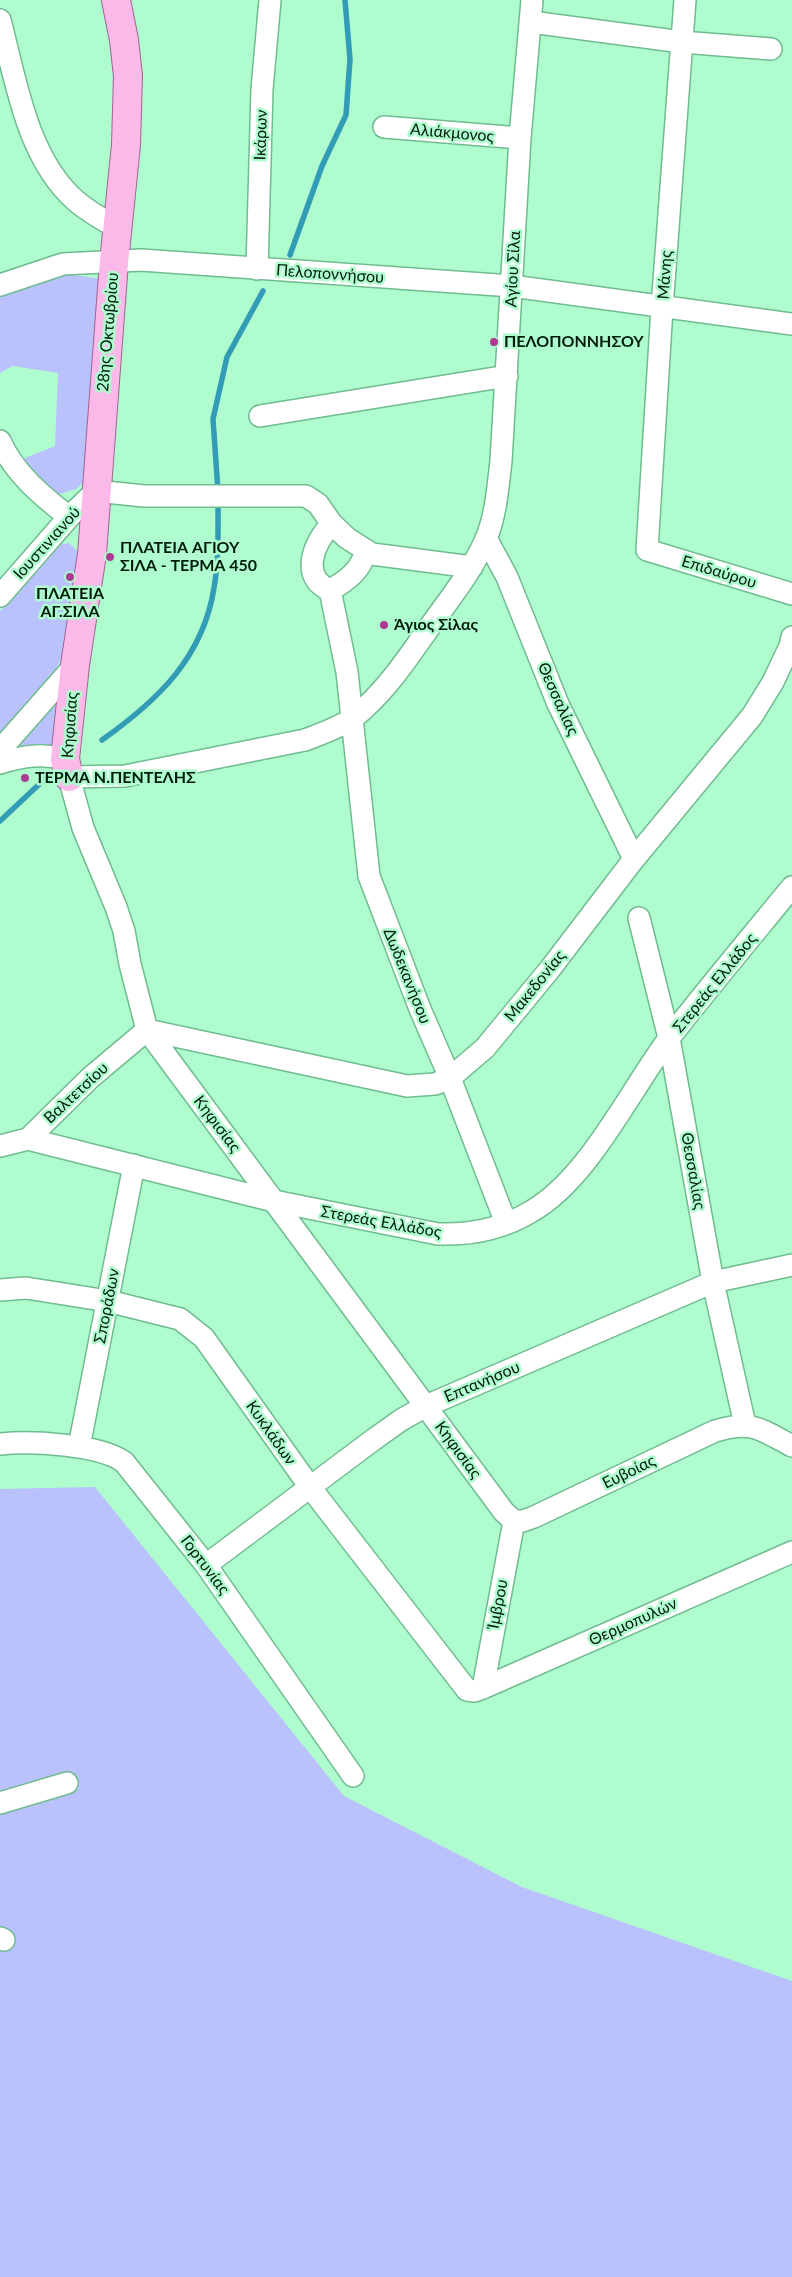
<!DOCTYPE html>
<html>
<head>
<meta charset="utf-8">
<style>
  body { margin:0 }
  canvas { display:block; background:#affcce }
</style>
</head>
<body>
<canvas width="792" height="2277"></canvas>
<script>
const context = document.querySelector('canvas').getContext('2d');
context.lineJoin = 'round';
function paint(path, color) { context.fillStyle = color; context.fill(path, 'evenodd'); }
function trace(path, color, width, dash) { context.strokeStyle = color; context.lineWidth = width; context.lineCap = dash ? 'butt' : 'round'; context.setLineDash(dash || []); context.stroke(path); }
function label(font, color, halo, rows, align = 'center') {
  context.font = font + ' Lato,sans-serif'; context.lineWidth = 5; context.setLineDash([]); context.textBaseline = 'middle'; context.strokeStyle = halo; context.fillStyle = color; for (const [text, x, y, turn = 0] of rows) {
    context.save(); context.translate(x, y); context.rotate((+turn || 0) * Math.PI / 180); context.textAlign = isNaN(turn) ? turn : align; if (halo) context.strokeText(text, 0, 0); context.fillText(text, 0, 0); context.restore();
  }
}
const green = new Path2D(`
  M 59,273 L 102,279 L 89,478 L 76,489 L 54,496 L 20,460 L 55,446 L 58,373 L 13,366 L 0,373 L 0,293 Z
  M 69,543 L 79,553 L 70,638 L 54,674 L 0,741 L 0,611 L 16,595 L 51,546 Z
  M 63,694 L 58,751 L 41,744 L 18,747 Z
  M 95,1487 L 344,1796 L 522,1887 L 792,1981 L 792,2277 L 0,2277 L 0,1489 Z`);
const stream = new Path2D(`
  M 290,255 L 322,166 L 346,115 L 350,59 L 345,0
  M 218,491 L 213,419 L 227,357 L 263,291
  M 102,740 C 157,701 203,658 214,588 C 219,559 218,529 218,500
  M 0,821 L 49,775`);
const minor = new Path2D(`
  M 685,0 L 662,308 L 647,550 L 792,594
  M 0,20 C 16,81 27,158 76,201 C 89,212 103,220 118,228
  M 531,22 L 682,42 L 771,49
  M 384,127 L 520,138
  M 257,269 L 262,89 L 270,0
  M 0,285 L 63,264 L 141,260 L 512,286 L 792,324
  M 260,416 L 507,376
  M 0,441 C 14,473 42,496 69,517
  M 332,524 L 347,538 L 372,554 L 472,567
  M 486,538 L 507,577 L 558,704 L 634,859
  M 330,590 C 347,581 361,570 366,551
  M 0,596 L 69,517 L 96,491 L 144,496 L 306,496 L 318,504 L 332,524 C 314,541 299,578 330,590 L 347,672 L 369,876 L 420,1009 L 450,1078 L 506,1223
  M 0,750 L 75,665
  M 0,763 C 23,756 42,753 65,759
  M 639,918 L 669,1038 L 713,1282 L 745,1425
  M 28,1139 L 274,1201 L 438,1234 C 471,1235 503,1229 532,1211 C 589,1178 630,1090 670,1037 C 710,986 751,937 792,887
  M 0,1146 L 28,1139 L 90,1078 L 147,1030 L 407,1086 L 435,1084 L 450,1078 L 485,1048 L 550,969 L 634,859 L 752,716 L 773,682 L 790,646 L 792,637
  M 0,1290 L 26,1288 L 108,1301 L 180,1319 L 204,1338 L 310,1487 L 467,1690 L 474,1691 L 483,1688 L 792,1552
  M 0,1444 C 31,1441 99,1444 124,1462 L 206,1565 L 353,1776
  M 79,1447 L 134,1165
  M 514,1521 L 504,1512 L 147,1030 L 130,964 L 124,931 L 116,907 L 83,828 L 69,777 L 125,776 L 305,740 C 320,734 339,728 353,718 C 386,692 409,656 433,622 C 452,596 473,569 486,539 C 496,515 498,487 501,461 L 520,138 L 532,0
  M 514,1521 L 523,1521 L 534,1517 L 715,1431 C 752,1420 760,1429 792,1446
  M 206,1565 L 373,1440 L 401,1420 L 426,1406 L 713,1282 L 792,1265
  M 483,1688 L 514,1521
  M 0,1803 L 67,1783
  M 0,1938 L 4,1940`);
const major = new Path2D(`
  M 69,777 L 65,759 L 75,665 L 92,554 L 114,262 L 126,145 L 128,76 L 124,40 L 116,0`);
const markers = [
  [494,342,5,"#ae3a94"],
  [110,557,5,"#ae3a94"],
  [70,577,5,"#ae3a94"],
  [384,625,5,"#ae3a94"],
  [25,778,5,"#ae3a94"]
];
const streetNames = [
  ["Αλιάκμονος",452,133,5],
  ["Ικάρων",261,135,-88],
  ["Αγίου Σίλα",513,269,-87],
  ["Πελοποννήσου",330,274,4],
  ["Μάνης",665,275,-86],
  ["28ης Οκτωβρίου",108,332,-85],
  ["Ιουστινιανού",47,543,-48],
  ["Επιδαύρου",719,572,17],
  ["Θεσσαλίας",558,699,66],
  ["Κηφισίας",70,725,-86],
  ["Δωδεκανήσου",407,976,68],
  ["Στερεάς Ελλάδος",715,983,-51],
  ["Μακεδονίας",535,986,-51],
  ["Βαλτετσίου",76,1093,-43],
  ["Κηφισίας",217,1124,53],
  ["Θεσσαλίας",693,1171,80],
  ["Στερεάς Ελλάδος",381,1222,10],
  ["Σποράδων",107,1306,-79],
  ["Επτανήσου",482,1382,-23],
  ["Κυκλάδων",271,1433,55],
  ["Κηφισίας",458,1450,54],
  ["Ευβοίας",629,1472,-26],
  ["Γορτυνίας",205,1565,53],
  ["Ίμβρου",498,1604,-79],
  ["Θερμοπυλών",633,1622,-24]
];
const poiNames = [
  ["ΠΕΛΟΠΟΝΝΗΣΟΥ",504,342],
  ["ΠΛΑΤΕΙΑ ΑΓΙΟΥ",120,548],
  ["ΣΙΛΑ - ΤΕΡΜΑ 450",120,566],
  ["ΠΛΑΤΕΙΑ",70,594,"center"],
  ["ΑΓ.ΣΙΛΑ",70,612,"center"],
  ["Άγιος Σίλας",394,625],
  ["ΤΕΡΜΑ Ν.ΠΕΝΤΕΛΗΣ",35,778]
];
paint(green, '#b9c2fc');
trace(stream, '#329bb5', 5.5);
trace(minor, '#70bb90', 24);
trace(major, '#a16493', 30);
trace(minor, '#fff', 21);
trace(major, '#fbb9e9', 28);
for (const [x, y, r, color] of markers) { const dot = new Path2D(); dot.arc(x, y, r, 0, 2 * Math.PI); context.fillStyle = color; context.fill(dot); trace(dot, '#affcce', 2); }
label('16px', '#001c0c', '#affcce', streetNames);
label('bold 16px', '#001c0c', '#affcce', poiNames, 'left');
</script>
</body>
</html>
